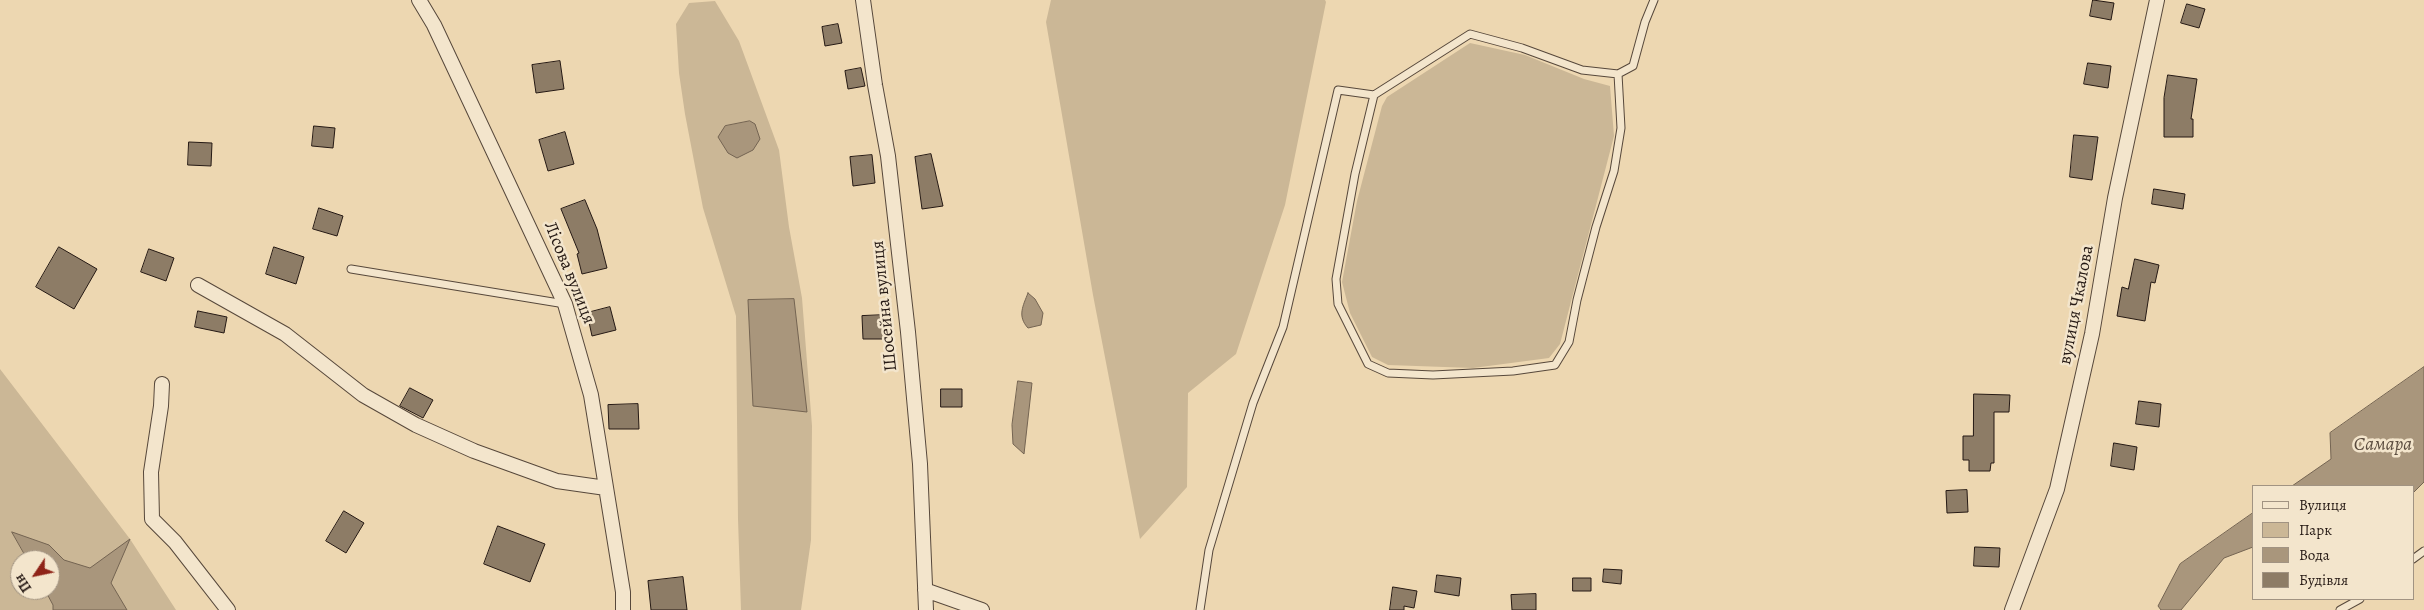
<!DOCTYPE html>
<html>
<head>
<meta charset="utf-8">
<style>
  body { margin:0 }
  #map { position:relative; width:2424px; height:610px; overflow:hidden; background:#edd7b1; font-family:Alegreya,serif }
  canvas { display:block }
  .legend { position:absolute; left:2252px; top:485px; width:162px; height:115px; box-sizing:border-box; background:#f3e5cc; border:1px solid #a19382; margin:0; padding:6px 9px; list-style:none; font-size:15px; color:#251914 }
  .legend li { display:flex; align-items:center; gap:10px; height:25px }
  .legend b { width:25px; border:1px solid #a19382 }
  .north { position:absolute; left:10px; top:550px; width:50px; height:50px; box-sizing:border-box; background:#f3e5cc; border:1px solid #a19382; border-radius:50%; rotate:236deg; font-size:14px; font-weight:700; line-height:20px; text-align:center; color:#251914 }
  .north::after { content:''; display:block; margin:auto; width:18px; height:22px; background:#8f2418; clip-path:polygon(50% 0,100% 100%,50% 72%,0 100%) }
</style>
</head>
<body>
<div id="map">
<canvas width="2424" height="610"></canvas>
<ul class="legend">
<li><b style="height:6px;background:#f3e5cc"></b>Вулиця</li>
<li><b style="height:14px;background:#cbb796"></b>Парк</li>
<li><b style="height:14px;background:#a9967c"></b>Вода</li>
<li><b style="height:14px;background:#8d7c66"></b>Будівля</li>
</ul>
<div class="north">Пн</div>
</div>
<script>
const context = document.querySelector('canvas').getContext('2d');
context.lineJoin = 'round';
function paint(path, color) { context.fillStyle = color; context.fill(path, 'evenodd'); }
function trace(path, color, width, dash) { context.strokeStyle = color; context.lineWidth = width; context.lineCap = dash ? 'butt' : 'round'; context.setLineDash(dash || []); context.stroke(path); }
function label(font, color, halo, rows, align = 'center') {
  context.font = font + ' Alegreya,serif'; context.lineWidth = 5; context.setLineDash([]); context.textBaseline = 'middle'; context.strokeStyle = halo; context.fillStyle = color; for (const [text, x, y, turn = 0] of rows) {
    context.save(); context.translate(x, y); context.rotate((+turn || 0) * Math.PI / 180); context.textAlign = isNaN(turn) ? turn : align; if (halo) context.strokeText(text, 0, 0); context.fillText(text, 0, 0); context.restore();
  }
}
const green = new Path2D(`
  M 1051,0 L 1325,0 L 1326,2 L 1285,205 L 1236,354 L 1188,393 L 1187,487 L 1140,539 L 1093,295 L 1046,22 Z
  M 715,1 L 739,41 L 779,150 L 789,227 L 802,298 L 812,426 L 811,540 L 801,610 L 741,610 L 738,519 L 736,316 L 703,208 L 685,114 L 679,73 L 676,24 L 689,3 Z
  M 1470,43 L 1525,55 L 1584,79 L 1610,86 L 1614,136 L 1560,344 L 1549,358 L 1473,368 L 1388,365 L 1372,357 L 1350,313 L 1342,282 L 1357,201 L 1382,106 L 1387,97 Z
  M 0,369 L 130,539 L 176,610 L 0,610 ZM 20,560 L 50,560 L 50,590 L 20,590 Z`);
const water = new Path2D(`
  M 750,121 L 755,124 L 760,139 L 753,150 L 737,158 L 728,153 L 718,137 L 725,126 Z
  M 1028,293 L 1035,299 L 1043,313 L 1041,325 L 1028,328 C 1017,316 1023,306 1028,293 Z
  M 794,299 L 807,412 L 753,406 L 748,300 Z
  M 2424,367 L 2424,482 L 2413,493 L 2413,486 L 2292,486 L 2331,459 L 2330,433 Z
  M 1018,381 L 1032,383 L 1024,454 L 1013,444 L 1012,425 Z
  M 2253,513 L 2253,547 L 2224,558 L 2181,610 L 2161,610 L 2158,606 L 2180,564 Z
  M 12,532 L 49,545 L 64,560 L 90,568 L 130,539 L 111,583 L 127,610 L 53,610 L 53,605 L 45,590 L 50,590 L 50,560 L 28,560 Z`);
const building = new Path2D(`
  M 2093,0 L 2114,3 L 2111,20 L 2090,16 Z
  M 2187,4 L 2205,9 L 2199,28 L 2181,23 Z
  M 838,24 L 842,43 L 825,46 L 822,27 Z
  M 560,61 L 564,89 L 536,93 L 532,65 Z
  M 2088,63 L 2111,66 L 2108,88 L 2084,84 Z
  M 861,68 L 865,86 L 848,89 L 845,71 Z
  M 2168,75 L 2197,79 L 2191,119 L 2193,119 L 2193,137 L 2164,137 L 2164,98 Z
  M 314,126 L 335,128 L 333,148 L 312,146 Z
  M 565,132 L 574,164 L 548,171 L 539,140 Z
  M 2074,135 L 2098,137 L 2092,180 L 2070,177 Z
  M 189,142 L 212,143 L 211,166 L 188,165 Z
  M 931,154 L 943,206 L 922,209 L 915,157 Z
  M 872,155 L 875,183 L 853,186 L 850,157 Z
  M 2154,189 L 2185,194 L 2183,209 L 2152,204 Z
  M 585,200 L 597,229 L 607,268 L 582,274 L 577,254 L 579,253 L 561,209 Z
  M 319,208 L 343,216 L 337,236 L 313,229 Z
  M 59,247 L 97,269 L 74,309 L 36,287 Z
  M 274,247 L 304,257 L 296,284 L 266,274 Z
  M 149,249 L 174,258 L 166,281 L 141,272 Z
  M 2135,259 L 2159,265 L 2155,283 L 2151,282 L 2145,321 L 2117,316 L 2122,287 L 2128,289 Z
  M 610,307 L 616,330 L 592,336 L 587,313 Z
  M 198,311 L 227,317 L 224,333 L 195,327 Z
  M 885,315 L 886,339 L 863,339 L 862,316 Z
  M 410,388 L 433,400 L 423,418 L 400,406 Z
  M 941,389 L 962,389 L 962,407 L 941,407 Z
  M 1974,394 L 2010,395 L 2009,412 L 1994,412 L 1994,463 L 1991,463 L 1990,471 L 1969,471 L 1969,460 L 1963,460 L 1963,436 L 1973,436 Z
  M 2139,401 L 2161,404 L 2159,427 L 2136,424 Z
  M 638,404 L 639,429 L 609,429 L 608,405 Z
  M 2114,443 L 2137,447 L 2134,470 L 2111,466 Z
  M 1967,490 L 1968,512 L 1947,513 L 1946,491 Z
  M 344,511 L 364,523 L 346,553 L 326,541 Z
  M 498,526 L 545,544 L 530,582 L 484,564 Z
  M 1975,547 L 2000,548 L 1999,567 L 1974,566 Z
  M 1604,569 L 1622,570 L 1621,584 L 1603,582 Z
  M 1437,575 L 1461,578 L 1459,596 L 1435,592 Z
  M 683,577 L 687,610 L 651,610 L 648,581 Z
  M 1573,578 L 1591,578 L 1591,591 L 1573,591 Z
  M 1393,587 L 1417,591 L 1414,608 L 1404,606 L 1404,610 L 1390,610 Z
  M 1536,594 L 1536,610 L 1512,610 L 1511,595 Z`);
const lane = new Path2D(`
  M 1374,95 L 1355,174 L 1336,279 L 1338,304 L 1368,364 L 1388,373 L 1433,375 L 1513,371 L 1555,365 L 1569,342 L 1577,300 L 1596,227 L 1614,171 L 1621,128 L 1618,74
  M 351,269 L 565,304
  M 2413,559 L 2424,551
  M 1200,610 L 1209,550 L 1253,403 L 1283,327 L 1338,90 L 1374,95 L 1470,34 L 1522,48 L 1582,70 L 1618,74 L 1633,66 L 1645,22 L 1654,0
  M 2340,610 L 2360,599`);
const street = new Path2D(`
  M 419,0 L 434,25 L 565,304 L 591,395 L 623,592 L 623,610
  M 863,0 L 875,85 L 888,156 L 908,332 L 920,464 L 926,610
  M 198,285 L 285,334 L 363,395 L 416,425 L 474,451 L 557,481 L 606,488
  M 162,384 L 161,406 L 151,472 L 152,519 L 175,542 L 228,610
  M 925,590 L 982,610
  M 2012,610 L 2057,489 L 2092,334 L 2115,198 L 2157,0`);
const streetNames = [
  ["Лісова вулиця",569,273,68],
  ["вулиця Чкалова",2077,305,-79],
  ["Шосейна вулиця",885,306,-96]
];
const waterNames = [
  ["Самара",2383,445]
];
paint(green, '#cbb796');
paint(water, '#a9967c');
trace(water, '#746452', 1);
paint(building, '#8d7c66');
trace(building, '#251914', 1);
trace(lane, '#57483b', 9);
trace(street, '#57483b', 16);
trace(lane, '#f3e5cc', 7);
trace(street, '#f3e5cc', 14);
label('18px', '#251914', '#f3e5cc', streetNames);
label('italic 19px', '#5a4b3e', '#f3e5cc', waterNames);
</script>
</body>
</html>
